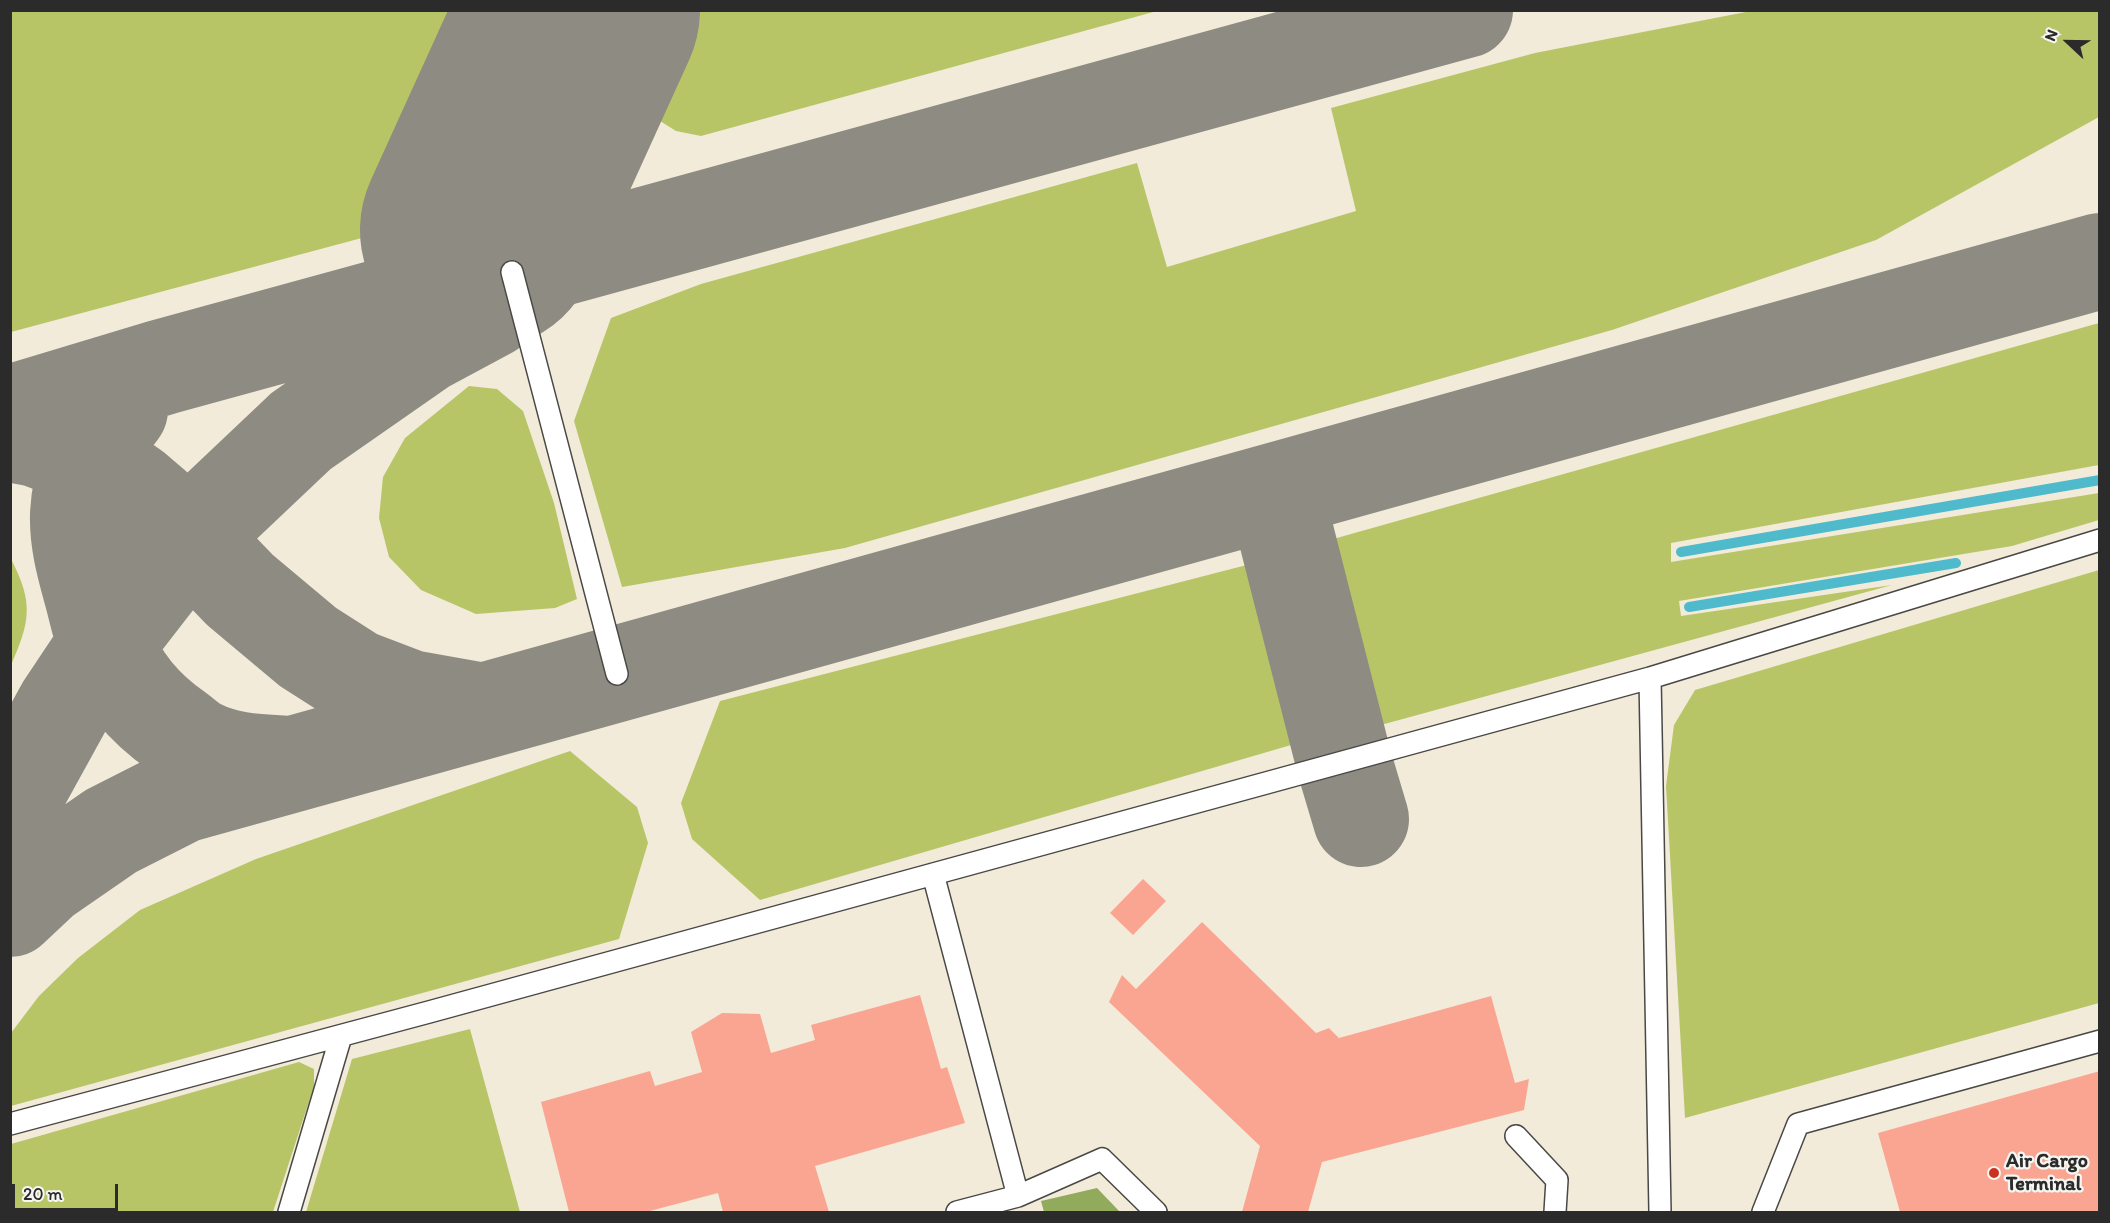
<!DOCTYPE html>
<html>
<head>
<meta charset="utf-8">
<style>
  body { margin:0 }
  #map { position:relative; width:2110px; height:1223px; overflow:hidden; background:#f2ebda; font-family:Itim,sans-serif }
  canvas { display:block }
  .frame { position:absolute; inset:0; border:12px solid #2b2b2b; pointer-events:none }
  .north { position:absolute; left:2038px; top:12px; width:60px; height:60px; -webkit-text-stroke:4px #f6f6f2; paint-order:stroke; rotate:292deg; font-size:16px; font-weight:700; line-height:24px; text-align:center; color:#2b2b2b }
  .north::after { content:''; display:block; margin:auto; width:21px; height:27px; background:#2b2b2b; clip-path:polygon(50% 0,100% 100%,50% 72%,0 100%) }
  .scale { position:absolute; left:12px; top:1184px; width:106px; height:27px; box-sizing:border-box; border:3px solid #2b2b2b; border-top:0; padding-left:8px; font-size:18px; line-height:21px; white-space:nowrap; color:#2b2b2b; -webkit-text-stroke:4px #f6f6f2; paint-order:stroke }
</style>
</head>
<body>
<div id="map">
<canvas width="2110" height="1223"></canvas>
<div class="frame"></div>
<div class="north">N</div>
<div class="scale">20 m</div>
</div>
<script>
const context = document.querySelector('canvas').getContext('2d');
context.lineJoin = 'round';
function paint(path, color) { context.fillStyle = color; context.fill(path, 'evenodd'); }
function trace(path, color, width, dash) { context.strokeStyle = color; context.lineWidth = width; context.lineCap = dash ? 'butt' : 'round'; context.setLineDash(dash || []); context.stroke(path); }
function label(font, color, halo, rows, align = 'center') {
  context.font = font + ' Itim,sans-serif'; context.lineWidth = 4.5; context.setLineDash([]); context.textBaseline = 'middle'; context.strokeStyle = halo; context.fillStyle = color; for (const [text, x, y, turn = 0] of rows) {
    context.save(); context.translate(x, y); context.rotate((+turn || 0) * Math.PI / 180); context.textAlign = isNaN(turn) ? turn : align; if (halo) context.strokeText(text, 0, 0); context.fillText(text, 0, 0); context.restore();
  }
}
const green = new Path2D(`
  M 11,10 L 510,10 L 510,11 L 414,224 L 11,332 Z
  M 646,11 L 646,10 L 1157,11 L 701,136 L 676,131 L 644,111 L 626,76 L 634,38 Z
  M 1751,11 L 2099,11 L 2099,117 L 1876,240 L 1612,330 L 845,548 L 622,587 L 574,421 L 611,318 L 701,284 L 1137,163 L 1167,267 L 1356,211 L 1331,108 L 1535,53 Z
  M 2099,323 L 2099,465 L 1671,543 L 1671,562 L 2099,493 L 2099,520 L 2012,546 L 1679,601 L 1681,616 L 1892,585 L 1359,731 L 1312,545 Z
  M 469,386 L 497,389 L 523,411 L 554,503 L 577,599 L 555,608 L 476,614 L 421,590 L 389,557 L 379,518 L 383,477 L 405,438 Z
  M 11,559 C 34,603 30,622 11,665 Z
  M 1266,560 L 1305,727 L 1298,743 L 760,900 L 692,839 L 681,803 L 720,701 Z
  M 2099,570 L 2099,1003 L 1685,1118 L 1666,786 L 1674,725 L 1695,690 Z
  M 570,751 L 637,807 L 648,843 L 619,939 L 11,1106 L 11,1033 L 39,996 L 78,958 L 140,910 L 256,859 Z
  M 470,1029 L 520,1212 L 306,1212 L 352,1059 Z
  M 299,1062 L 314,1069 L 314,1086 L 273,1212 L 11,1212 L 11,1144 Z`);
const forest = new Path2D(`
  M 1097,1188 L 1120,1212 L 1044,1212 L 1041,1201 Z`);
const stream = new Path2D(`
  M 1681,552 L 2100,480
  M 1689,607 L 1956,563`);
const taxiway = new Path2D(`
  M 120,410 C 96,440 80,475 78,514 C 77,540 84,566 91,591 C 96,608 99,627 106,643 C 120,680 145,709 177,731 C 184,736 191,743 199,747 C 228,762 261,762 293,764
  M 10,413 L 163,367 L 1465,10
  M 10,434 L 37,439 L 90,459 L 133,489 L 189,537 L 240,590 L 308,647 L 355,677 L 410,698 L 483,711
  M 1275,491 L 1344,762 L 1361,819
  M 10,805 L 64,707 L 106,644 L 189,537 L 301,431 L 423,346 L 490,310
  M 10,909 L 43,878 L 111,831 L 182,795 L 2100,261`);
const runway = new Path2D(`
  M 480,230 L 580,10`);
const building = new Path2D(`
  M 1143,879 L 1166,901 L 1133,935 L 1110,913 Z
  M 1202,922 L 1316,1033 L 1329,1028 L 1339,1038 L 1491,996 L 1515,1083 L 1529,1079 L 1524,1110 L 1322,1162 L 1308,1212 L 1242,1212 L 1260,1146 L 1109,1002 L 1122,975 L 1136,989 Z
  M 920,995 L 941,1069 L 947,1067 L 965,1123 L 815,1166 L 829,1212 L 723,1212 L 718,1193 L 646,1212 L 569,1212 L 541,1102 L 650,1071 L 655,1086 L 702,1072 L 691,1032 L 722,1013 L 760,1014 L 771,1053 L 815,1040 L 811,1025 Z
  M 2100,1071 L 2100,1212 L 1900,1212 L 1878,1133 Z`);
const service = new Path2D(`
  M 512,272 L 617,674
  M 1650,678 L 1660,1212
  M 933,874 L 1018,1196 L 957,1212
  M 10,1124 L 429,1012 L 1650,678 L 2100,540
  M 1516,1136 L 1557,1180 L 1555,1212
  M 1018,1196 L 1102,1159 L 1156,1212
  M 289,1212 L 341,1036
  M 1763,1212 L 1798,1124 L 2100,1041`);
const markers = [
  [1994,1173,6,"#c8321e"]
];
const poiNames = [
  ["Air Cargo",2006,1162],
  ["Terminal",2006,1185]
];
paint(green, '#b8c567');
paint(forest, '#92aa5c');
trace(stream, '#4fbacb', 10);
trace(taxiway, '#8e8b82', 96);
trace(runway, '#8e8b82', 240);
paint(building, '#faa591');
trace(service, '#494845', 24);
trace(service, '#fff', 21);
for (const [x, y, r, color] of markers) { const dot = new Path2D(); dot.arc(x, y, r, 0, 2 * Math.PI); context.fillStyle = color; context.fill(dot); trace(dot, '#f6f6f2', 2); }
label('bold 20px', '#2b2b2b', '#f6f6f2', poiNames, 'left');
</script>
</body>
</html>
